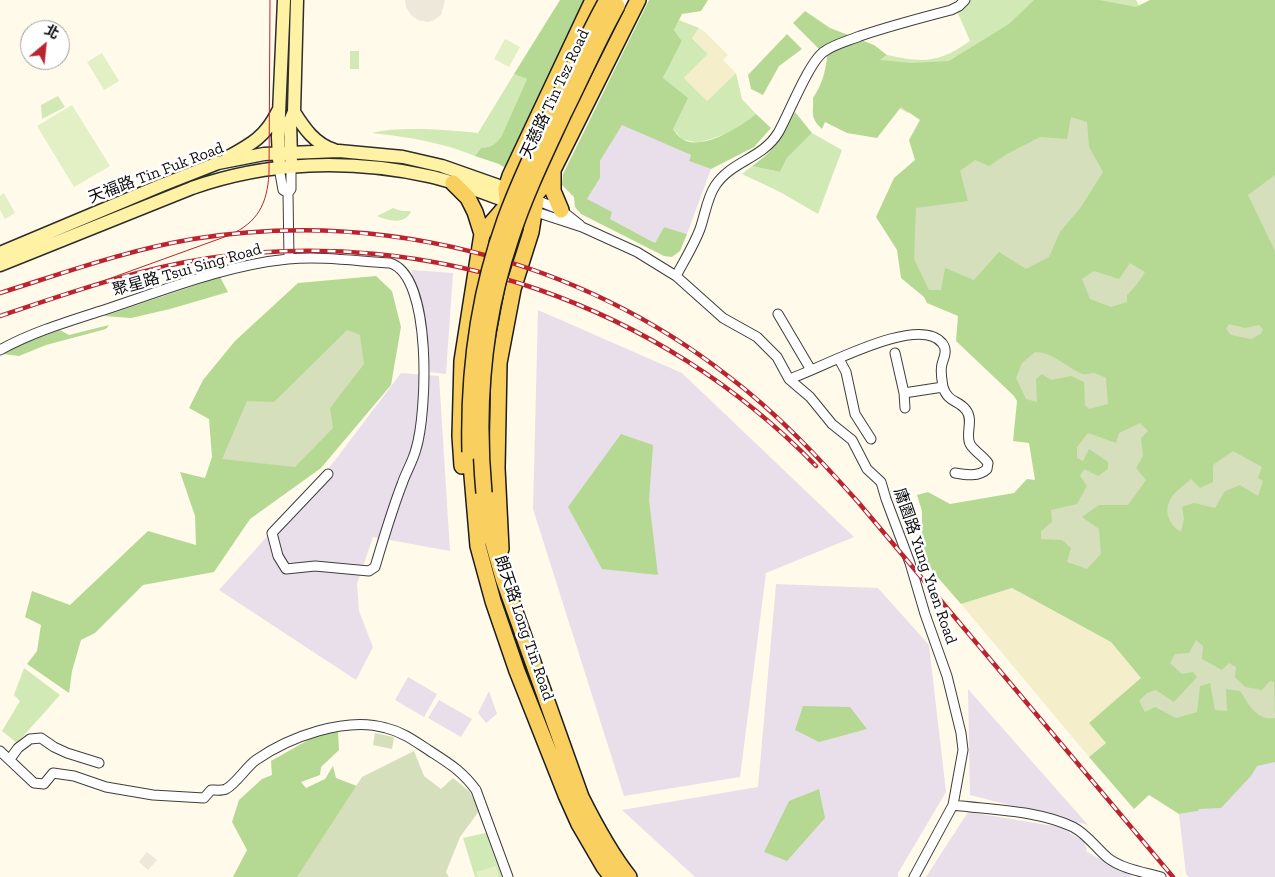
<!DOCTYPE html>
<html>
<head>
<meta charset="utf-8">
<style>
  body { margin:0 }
  #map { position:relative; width:1275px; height:877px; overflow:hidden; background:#fffaea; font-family:"Zilla Slab","Noto Sans TC",serif }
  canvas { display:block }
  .north { position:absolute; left:20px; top:20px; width:50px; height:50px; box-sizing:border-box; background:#fff; border:1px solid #9d9d9d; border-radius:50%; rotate:28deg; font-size:14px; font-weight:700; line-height:20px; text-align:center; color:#0b0b0b }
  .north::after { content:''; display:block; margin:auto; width:18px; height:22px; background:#bb232f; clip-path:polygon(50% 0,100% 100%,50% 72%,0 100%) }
</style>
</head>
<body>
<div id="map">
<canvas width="1275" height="877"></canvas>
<div class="north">北</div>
</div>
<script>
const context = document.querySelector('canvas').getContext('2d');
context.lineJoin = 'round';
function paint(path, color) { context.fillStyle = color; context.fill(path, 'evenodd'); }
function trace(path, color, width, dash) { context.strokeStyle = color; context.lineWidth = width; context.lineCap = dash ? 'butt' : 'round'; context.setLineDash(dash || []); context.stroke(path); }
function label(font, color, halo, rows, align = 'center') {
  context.font = font + ' "Zilla Slab","Noto Sans TC",serif'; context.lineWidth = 5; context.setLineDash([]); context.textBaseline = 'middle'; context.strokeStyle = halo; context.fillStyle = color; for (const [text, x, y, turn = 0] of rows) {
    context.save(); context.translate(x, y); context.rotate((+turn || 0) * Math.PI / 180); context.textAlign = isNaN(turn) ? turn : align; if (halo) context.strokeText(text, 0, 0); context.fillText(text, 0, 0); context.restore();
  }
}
const industrial = new Path2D(`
  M 622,124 L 691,155 L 689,161 L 711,169 L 687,234 L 664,227 L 655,243 L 610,219 L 587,199 L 600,178 L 600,161 Z
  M 412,270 L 453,273 L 446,374 L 430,372 L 423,305 L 412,279 Z
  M 538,310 L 682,373 L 854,537 L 766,573 L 740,777 L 624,796 L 533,509 Z
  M 401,373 L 439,376 L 450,551 L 373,537 L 357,584 L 359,611 L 373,647 L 356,680 L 219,590 L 333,463 Z
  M 776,584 L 878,588 L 929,645 L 946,792 L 898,873 L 898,877 L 695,877 L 622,810 L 758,787 Z
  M 408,677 L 437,694 L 424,717 L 395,700 Z
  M 968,689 L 1088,825 L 970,795 Z
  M 489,691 L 497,714 L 486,723 L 478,713 Z
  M 439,700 L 472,719 L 461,737 L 428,718 Z
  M 1275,733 L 1275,877 L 1189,877 L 1186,874 L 1179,814 L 1198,811 L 1193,743 Z
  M 968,812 L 1060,827 L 1085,842 L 1087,852 L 1133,877 L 926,877 Z`);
const farmland = new Path2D(`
  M 699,28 L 704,31 L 728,55 L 723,60 L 736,73 L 707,101 L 684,78 L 708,54 L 692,37 Z
  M 1012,588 L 1111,642 L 1142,679 L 1089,723 L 1106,743 L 1089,757 L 961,604 Z`);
const green = new Path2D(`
  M 968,0 L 1136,0 L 1142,11 L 919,91 L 908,113 L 895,106 L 873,64 L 887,55 C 924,63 939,63 970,41 L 957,11 Z
  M 679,20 L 699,28 L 692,38 L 708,54 L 684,78 L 707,101 L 736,73 L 742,99 L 756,114 L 748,122 L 726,134 L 698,143 L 682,139 L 673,129 L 663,78 L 682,41 L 674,30 Z
  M 350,51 L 359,51 L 359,69 L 350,69 Z
  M 514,74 L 527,79 L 501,137 C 495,145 491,147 481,148 L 475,156 C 442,142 407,137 372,133 C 400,126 448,130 478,133 Z
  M 58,96 L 65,107 L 42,119 L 41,105 Z
  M 812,133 L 842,150 L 818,214 L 780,192 L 742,174 L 752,166 L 780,172 L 787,158 Z
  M 393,208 L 402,211 L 410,211 L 411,212 C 404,225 388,221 377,216 Z
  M 24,668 L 60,695 L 17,743 L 2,731 L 20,701 L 14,695 Z
  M 490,832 L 504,877 L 475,877 L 463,838 Z`);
const forest = new Path2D(`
  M 560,0 L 585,0 C 558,55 536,114 509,170 L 499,164 L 475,156 L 481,148 C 491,147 495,145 501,137 L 527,79 L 514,74 Z
  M 649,0 L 708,0 L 701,11 L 682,14 L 674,30 L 682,41 L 663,78 L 688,98 L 673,129 C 675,132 678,136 681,138 C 699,153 741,127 756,114 L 771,128 L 754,147 L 711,169 L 689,161 L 691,155 L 622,125 L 600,161 L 600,178 L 587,199 L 612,212 L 610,219 L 655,243 L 664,227 L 687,234 L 680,251 L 672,257 L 664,256 L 581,214 L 575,207 L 574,197 L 562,185 L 563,174 Z
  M 1034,0 L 1099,0 L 1136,7 L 1150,0 L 1275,0 L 1275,762 L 1257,766 L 1251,776 L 1221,808 L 1199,809 L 1198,811 L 1179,814 L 1149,795 L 1134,809 L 1089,757 L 1106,743 L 1089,723 L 1141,678 L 1111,642 L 1012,588 L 961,604 L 926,564 L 914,542 L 922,540 L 922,511 L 917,495 L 928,492 L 950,504 L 1014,493 L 1027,479 L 1035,480 L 1029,443 L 1013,441 L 1017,401 L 1014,396 L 956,341 L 958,316 L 927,303 L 924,297 L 901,278 L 897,250 L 876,217 L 894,178 L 915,160 L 909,140 L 920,120 L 901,107 L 877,138 L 847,133 L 825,122 L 822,129 C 809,117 814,112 813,98 C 822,84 825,74 827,57 L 793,23 L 805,11 L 830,28 L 874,45 L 887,55 L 880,60 L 911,63 L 949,61 L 1009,24 Z
  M 787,34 L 802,49 L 779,66 L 763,95 L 751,89 L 748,75 Z
  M 795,112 L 812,133 L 787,158 L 780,172 L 752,166 C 776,150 782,136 795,112 Z
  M 376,276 L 392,291 L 401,327 L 391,385 L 321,468 L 250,519 L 214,572 L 143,585 L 95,633 L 81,640 L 72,671 L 69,693 L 27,664 L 37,651 L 41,625 L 25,617 L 32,591 L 70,605 L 148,531 L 196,545 L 195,516 L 180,472 L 205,478 L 212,457 L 209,419 L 189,408 L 203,380 L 235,341 L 298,283 Z
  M 220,277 L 228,292 L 170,309 L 131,318 L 104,316 Z
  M 109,325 L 106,329 L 46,345 L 19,356 L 3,354 L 20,345 L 60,330 L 69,335 Z
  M 621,434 L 653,445 L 649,500 L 658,575 L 602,569 L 568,507 Z
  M 803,706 L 850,707 L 867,729 L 819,742 L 795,730 Z
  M 338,732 L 339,750 L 321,767 L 320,775 L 301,782 L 306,788 L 325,779 L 333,766 L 336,778 L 357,786 L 332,850 L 298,875 L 298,877 L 233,877 L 247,850 L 232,822 L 239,800 L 262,779 L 272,775 L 271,761 L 317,735 Z
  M 819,789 L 825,818 L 787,861 L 764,852 L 789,801 Z`);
const cemetery = new Path2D(`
  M 1071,117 L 1087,122 L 1089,147 L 1103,172 L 1081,207 L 1060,232 L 1049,257 L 1026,269 L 999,252 L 974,280 L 945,268 L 941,290 L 929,290 L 914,259 L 916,208 L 968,201 L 960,171 L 975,160 L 989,166 L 1007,154 L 1040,137 L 1067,139 Z
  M 1275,175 L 1275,251 L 1248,195 Z
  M 1130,263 L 1145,272 C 1141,279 1134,289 1127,295 L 1127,302 L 1111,307 L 1090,299 L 1082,279 L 1094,271 L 1119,279 Z
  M 1229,324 L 1245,328 L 1259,325 L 1263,329 L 1261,334 L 1251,339 L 1231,335 L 1226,329 Z
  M 347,330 L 360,335 L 364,364 L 330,408 L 333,428 L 295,467 L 222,459 L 247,401 L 274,402 Z
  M 1035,352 C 1053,352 1066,367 1082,374 C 1086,375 1090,373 1094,373 C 1098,374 1102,376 1106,378 L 1108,404 L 1089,409 L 1085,405 L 1084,382 L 1071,376 L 1051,380 L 1042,374 L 1036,379 L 1037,402 L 1026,399 L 1016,378 L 1022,363 Z
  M 1140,423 L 1148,431 L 1141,438 L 1143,456 L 1136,468 L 1146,480 L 1128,505 L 1099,505 L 1082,517 L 1099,529 L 1101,554 L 1087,569 L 1067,562 L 1071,548 L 1062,540 L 1041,539 L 1041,531 L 1052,522 L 1051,510 L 1077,504 L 1087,486 L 1080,476 L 1084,469 L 1098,476 L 1108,469 L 1108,462 L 1089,449 L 1083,461 L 1077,458 L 1077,447 L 1088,433 L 1116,443 L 1119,433 Z
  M 1233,451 L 1262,467 L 1258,478 L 1263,481 L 1258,496 L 1240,485 L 1225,491 L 1215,508 L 1194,503 L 1182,507 L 1184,519 L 1181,532 C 1169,525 1163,511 1171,498 C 1175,491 1185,485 1191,479 L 1200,488 L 1213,482 L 1213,465 Z
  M 1196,640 L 1203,646 L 1202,659 L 1222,670 L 1229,663 L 1236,667 L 1235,677 L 1245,687 L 1262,690 L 1270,681 L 1274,682 L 1275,718 C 1256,721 1249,704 1240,691 L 1226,689 L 1227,711 L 1215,710 L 1210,683 L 1200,686 L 1197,712 L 1176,718 L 1155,707 L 1145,712 L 1139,701 L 1147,693 L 1156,690 L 1174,702 L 1197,677 L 1193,672 L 1182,674 L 1170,663 L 1175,654 L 1189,653 Z
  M 375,733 L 394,737 L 392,749 L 373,745 Z
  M 414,751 L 424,776 L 441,789 L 453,778 L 470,792 L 479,811 L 460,837 L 446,872 L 449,877 L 297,877 L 362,777 Z`);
const pitch = new Path2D(`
  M 505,39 L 520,47 L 509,67 L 494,59 Z
  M 102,53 L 119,81 L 104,90 L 87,62 Z
  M 72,105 L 110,166 L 74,187 L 37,126 Z
  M 4,193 L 15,213 L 5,219 L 0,210 L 0,196 Z
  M 496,866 L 499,877 L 478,877 L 476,872 Z`);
const plaza = new Path2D(`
  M 405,0 L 445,0 L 441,15 L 434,20 L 428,22 L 418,20 L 411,15 L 406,7 Z
  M 147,852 L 157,860 L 148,870 L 139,862 Z`);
const street = new Path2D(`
  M 279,168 L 283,190 L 288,193
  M 536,200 L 561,210 L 580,225
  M 530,210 L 582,227 L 637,252 L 676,276 L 723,318 L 757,337 L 777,357 L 789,379 L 810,397 L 832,424 L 852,440 L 867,469 L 881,482 L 886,499 L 910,563 L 925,614 L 947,676 L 961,733 L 963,750 L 953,805 L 914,877
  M 289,259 L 288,193 L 291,189 L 291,167
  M 676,276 C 684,261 694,245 700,229 C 705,215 707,198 715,186 C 731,161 762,159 778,133 C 788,116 810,59 825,51 C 835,44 848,41 860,36 C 890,26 920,18 951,10 L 959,6 L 965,0
  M 778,314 L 811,370
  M 0,350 C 34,331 73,320 110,308 C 167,289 227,265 288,259 C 322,256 356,261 390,263 C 433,276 427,414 416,449 C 413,461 406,472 402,484 C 392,510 383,540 375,567 L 369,571 L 315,566 L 286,569 L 278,556 L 272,533 L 328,474
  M 895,353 L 904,393 L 905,408
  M 839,359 L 846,372 L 855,414 L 871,439
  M 789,379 C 819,370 918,313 942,343 C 948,350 944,357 942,364 C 940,371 942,380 943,387 C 948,403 959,400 966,410 C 974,420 965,434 970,444 C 974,451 983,456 988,463 L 987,469 C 979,477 966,475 955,473
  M 904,393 L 943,387
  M 0,751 L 34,783 L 44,784 L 53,773 L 74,776 L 106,787 L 153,795 L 204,798 L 211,790 C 215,790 222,791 226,789 C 237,783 246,767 256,760 C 289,737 346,716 386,728 C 403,732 416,742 430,751 C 450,764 462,771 476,790 L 508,877
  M 10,759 L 18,748 L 30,739 L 41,738 L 54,747 L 67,753 L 99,763
  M 953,805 C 992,810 1037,810 1073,827 C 1087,834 1096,848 1108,858 C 1122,869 1144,872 1161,877`);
const secondary = new Path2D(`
  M 294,112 C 304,128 315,144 334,150
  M 228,157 C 252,144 266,136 278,111
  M 291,159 L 290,121 L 294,112 L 297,0
  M 279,160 L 278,137 L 284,0
  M 0,253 L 162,185 L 218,163 L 264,154 L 339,151 L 403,157 L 442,166 L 513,191
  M 0,265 L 192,188 C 268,161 350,159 428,176 C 457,182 486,194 515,204`);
const primary = new Path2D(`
  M 553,170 L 553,191 L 561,210
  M 453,183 L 468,198 L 475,212 L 482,234 L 462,361 L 460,436 L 462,466
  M 507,201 L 506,188 L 510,176 L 593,0
  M 525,202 C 538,196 545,183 553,170 L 638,0
  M 482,234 L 514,197
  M 470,452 L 478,546 L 493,601 L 517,671 L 566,795 L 579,824 L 604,867 L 612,877
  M 484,493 L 488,525 L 503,578 L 581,797 C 595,825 610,853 629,877
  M 501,549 L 497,468 L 499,363 L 513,289 L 531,232 L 536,200`);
const tram = new Path2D(`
  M 78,290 L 230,235 C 258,222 267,204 269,174 L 270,0`);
const rail = new Path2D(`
  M 0,293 C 64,273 127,250 193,239 C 381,209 578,259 728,376 C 777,413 818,457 858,502 L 1173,877
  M 0,316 C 69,293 137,269 209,258 C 432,225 660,305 816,466`);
const primaryBridge = new Path2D(`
  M 470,452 C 468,373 478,295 505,220 C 519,181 537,144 555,106 C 572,70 588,34 607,0
  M 484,493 C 476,406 483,320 511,238 C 525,195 544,156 563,115 C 581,79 597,42 617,6`);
const streetNames = [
  ["天慈路 Tin Tsz Road",555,94,-65],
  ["天福路 Tin Fuk Road",156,173,-21],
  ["聚星路 Tsui Sing Road",187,270,-16],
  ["庸園路 Yung Yuen Road",925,566,71],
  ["朗天路 Long Tin Road",524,628,71]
];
paint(industrial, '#e9dfeb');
paint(farmland, '#f4efca');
paint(green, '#d1e9b4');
paint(forest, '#b5d993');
paint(cemetery, '#d5dfbc');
paint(pitch, '#e3f0c6');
paint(plaza, '#ede8da');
trace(street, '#3e3e3e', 11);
trace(secondary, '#2d2d2d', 15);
trace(primary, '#1c1c1c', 18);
trace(street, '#fff', 9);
trace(secondary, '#fff2a5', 12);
trace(primary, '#f9cf5f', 15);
trace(tram, '#bb232f', 1);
trace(rail, '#bb232f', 4.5);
trace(rail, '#fff', 2.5, [8]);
trace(primaryBridge, '#1c1c1c', 18, []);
trace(primaryBridge, '#f9cf5f', 15);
label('16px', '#0b0b0b', '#fff', streetNames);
</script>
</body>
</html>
